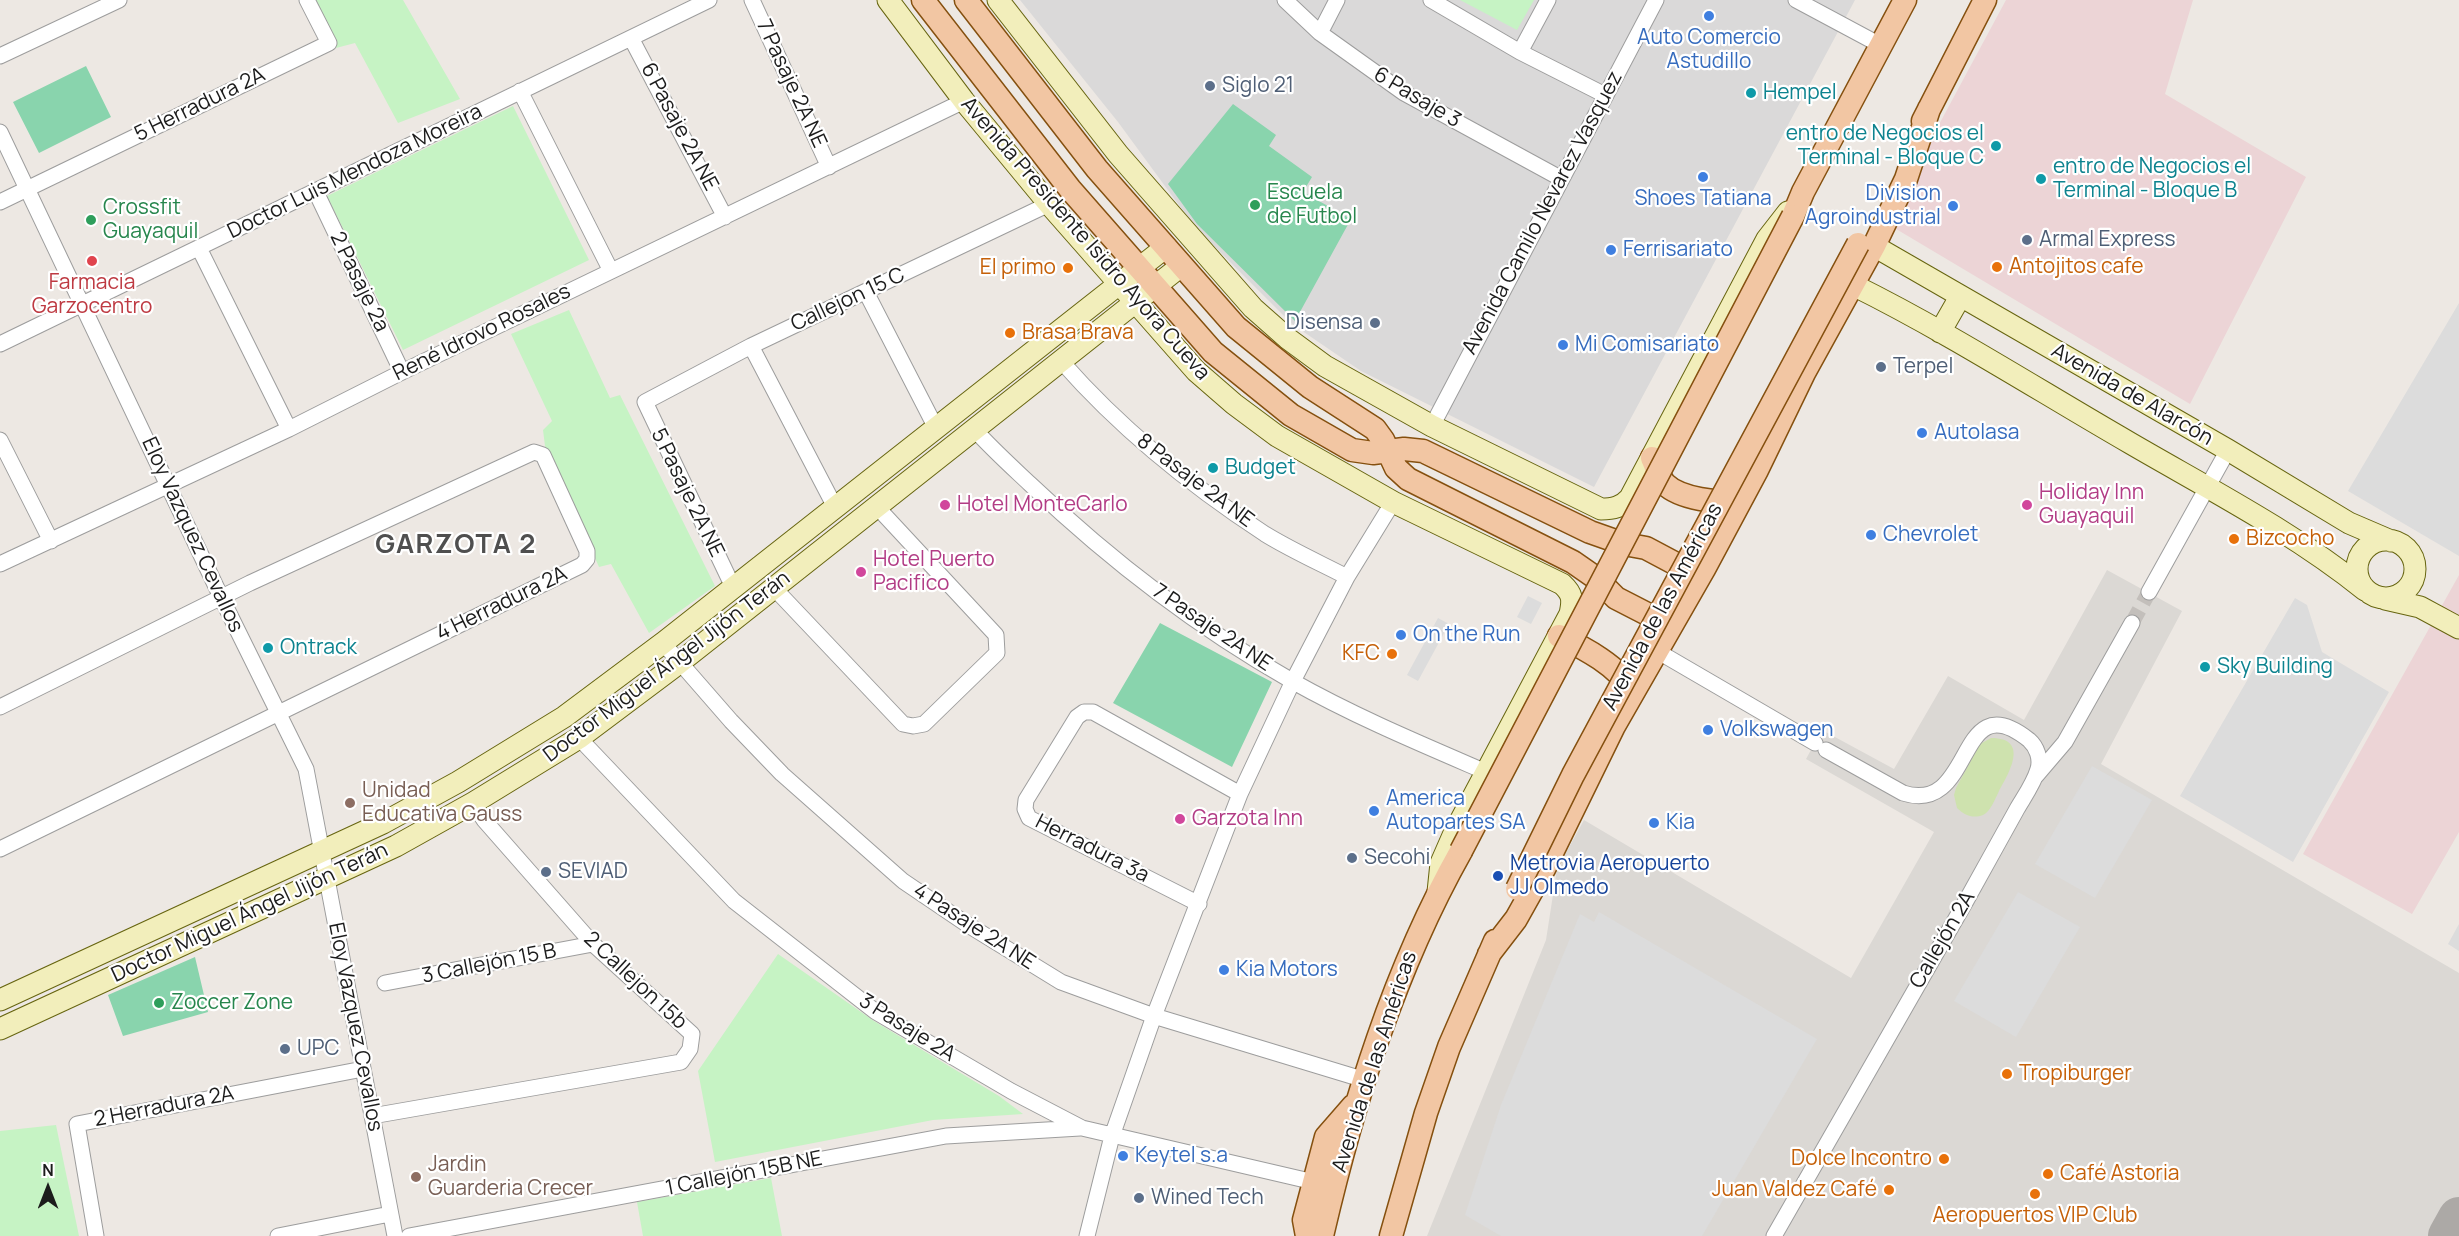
<!DOCTYPE html>
<html>
<head>
<meta charset="utf-8">
<style>
  body { margin:0 }
  #map { position:relative; width:2459px; height:1236px; overflow:hidden; background:#ede8e3; font-family:Manrope,sans-serif }
  canvas { display:block }
  .north { position:absolute; left:18px; top:1158px; width:60px; height:60px; -webkit-text-stroke:4px #fff; paint-order:stroke; rotate:0deg; font-size:16px; font-weight:700; line-height:24px; text-align:center; color:#1c1c1c }
  .north::after { content:''; display:block; margin:auto; width:21px; height:27px; background:#1c1c1c; clip-path:polygon(50% 0,100% 100%,50% 72%,0 100%) }
</style>
</head>
<body>
<div id="map">
<canvas width="2459" height="1236"></canvas>
<div class="north">N</div>
</div>
<script>
const context = document.querySelector('canvas').getContext('2d');
context.lineJoin = 'round';
function paint(path, color) { context.fillStyle = color; context.fill(path, 'evenodd'); }
function trace(path, color, width, dash) { context.strokeStyle = color; context.lineWidth = width; context.lineCap = dash ? 'butt' : 'round'; context.setLineDash(dash || []); context.stroke(path); }
function label(font, color, halo, rows, align = 'center') {
  context.font = font + ' Manrope,sans-serif'; context.lineWidth = 4.5; context.setLineDash([]); context.textBaseline = 'middle'; context.strokeStyle = halo; context.fillStyle = color; for (const [text, x, y, turn = 0] of rows) {
    context.save(); context.translate(x, y); context.rotate((+turn || 0) * Math.PI / 180); context.textAlign = isNaN(turn) ? turn : align; if (halo) context.strokeText(text, 0, 0); context.fillText(text, 0, 0); context.restore();
  }
}
const residential = new Path2D(`
  M 1020,0 L 1855,0 L 1594,487 L 1361,371 L 1292,324 L 1195,227 L 1118,122 Z`);
const commercial = new Path2D(`
  M 2006,0 L 2193,0 L 2165,94 L 2306,177 L 2190,404 L 1886,223 Z
  M 2459,575 L 2459,832 L 2412,914 L 2303,854 Z`);
const airport = new Path2D(`
  M 2107,570 L 2182,611 L 2101,764 L 2459,973 L 2459,1236 L 1427,1236 L 1546,940 L 1557,869 L 1584,820 L 1851,978 L 1934,832 L 1806,759 L 1822,730 L 1894,769 L 1948,676 L 2024,720 Z`);
const grass = new Path2D(`
  M 1991,738 C 2030,738 2009,773 1999,791 C 1995,799 1991,811 1983,815 C 1973,819 1964,815 1957,808 L 1954,795 L 1956,788 L 1980,744 Z`);
const park = new Path2D(`
  M 313,0 L 403,0 L 460,99 L 398,123 L 355,43 L 336,48 Z
  M 1460,0 L 1534,0 L 1517,30 Z
  M 513,106 L 589,260 L 403,350 L 327,196 Z
  M 569,310 L 610,398 L 620,395 L 715,586 L 649,633 L 611,564 L 599,567 L 545,446 L 543,430 L 552,421 L 511,334 Z
  M 778,954 L 874,1021 L 999,1096 L 1023,1114 L 933,1120 L 715,1162 L 698,1071 Z
  M 56,1125 L 79,1236 L 0,1236 L 0,1131 Z
  M 771,1178 L 782,1236 L 643,1236 L 637,1202 Z`);
const pitch = new Path2D(`
  M 86,66 L 111,117 L 39,153 L 13,102 Z
  M 1233,104 L 1276,135 L 1269,146 L 1312,177 L 1303,192 L 1351,219 L 1295,321 L 1197,224 L 1168,184 Z
  M 1160,623 L 1272,682 L 1232,767 L 1113,703 Z
  M 195,957 L 208,1012 L 123,1036 L 108,995 Z`);
const parking = new Path2D(`
  M 2459,303 L 2459,556 L 2348,491 Z
  M 1528,596 L 1542,603 L 1531,624 L 1517,617 Z
  M 2295,598 L 2307,605 L 2322,652 L 2389,692 L 2293,862 L 2180,796 Z
  M 1438,618 L 1449,624 L 1418,681 L 1407,675 Z
  M 2092,766 L 2152,800 L 2095,898 L 2035,864 Z
  M 2018,892 L 2080,927 L 2016,1037 L 1954,1001 Z
  M 1599,912 L 1817,1039 L 1702,1236 L 1501,1236 L 1465,1215 L 1501,1105 L 1580,914 L 1594,922 Z
  M 2459,924 L 2459,951 L 2448,944 Z`);
const taxiway = new Path2D(`
  M 2449,1236 L 2459,1218`);
const streetTunnel = new Path2D(`
  M 2132,623 L 2149,592`);
const street = new Path2D(`
  M 752,0 L 829,167
  M 1285,0 L 1320,33 L 1404,93 L 1560,178
  M 1431,0 L 1520,52 L 1605,95
  M 1796,0 L 1882,46
  M 1320,33 L 1337,0
  M 631,38 L 725,217
  M 1520,52 L 1548,0
  M 0,56 L 119,0
  M 520,91 L 611,271
  M 0,132 L 221,597 L 306,769 L 395,1236
  M 316,192 L 402,372
  M 0,202 L 329,43 L 307,0
  M 199,248 L 289,429
  M 866,292 L 936,428
  M 0,344 L 709,0
  M 751,346 L 835,507
  M 1062,362 C 1121,429 1190,485 1265,534 C 1291,550 1320,563 1347,577
  M 1432,426 L 1656,0
  M 975,430 C 992,449 1012,467 1030,484 C 1110,560 1197,627 1292,681 C 1354,716 1421,744 1486,772
  M 0,440 L 51,541
  M 0,564 L 289,429 L 402,372 L 964,101
  M 733,587 L 645,402 L 751,346 L 1049,204
  M 774,588 L 903,724 L 913,726 L 924,724 L 997,653 L 996,635 L 877,507
  M 2149,592 L 2228,450
  M 663,643 L 731,721 L 782,774 L 903,881 L 965,923 L 1061,982 L 1154,1016 L 1365,1080
  M 1657,651 L 1815,743
  M 0,707 L 250,583 L 534,452 L 543,455 L 587,551 L 587,559 L 582,565 L 0,849
  M 579,738 L 734,901 L 876,1012 L 1011,1091 L 1082,1128 L 1314,1182
  M 2036,776 L 2065,742 L 2132,623
  M 1199,904 L 1029,818 L 1025,809 L 1026,800 L 1077,717 L 1084,712 L 1093,712 L 1240,794
  M 385,983 L 593,944
  M 372,1116 L 681,1062 L 690,1049 L 692,1034 L 593,944 L 484,820 L 473,803
  M 96,1236 L 77,1124 L 363,1069
  M 278,1236 L 390,1214
  M 409,1236 L 946,1136 L 1080,1128
  M 1087,1236 L 1112,1136 L 1154,1016 L 1240,794 L 1293,681 L 1347,577 L 1393,502
  M 1774,1236 C 1838,1124 1902,1013 1966,901 C 1983,870 2000,840 2017,809 C 2024,797 2034,783 2038,769 C 2041,759 2037,747 2029,740 C 1955,681 1976,816 1903,793 L 1826,750`);
const secondary = new Path2D(`
  M 888,0 L 964,101 L 1049,204 L 1196,371 L 1234,404 L 1277,436 L 1393,502 L 1562,584 C 1573,594 1573,600 1570,614 L 1455,831 L 1441,863 L 1438,892
  M 998,0 L 1118,154 L 1253,308 L 1287,338 L 1325,366 L 1432,426 L 1601,509 C 1613,509 1622,507 1630,498 L 1767,239 L 1788,212
  M 1874,246 L 2228,450 L 2349,523 L 2391,541
  M 1853,285 C 1948,332 2038,390 2130,443 C 2209,489 2293,532 2365,590
  M 1940,332 L 1960,297
  M2357 569a29 29 0 1 1 58 0a29 29 0 1 1-58 0Z
  M 2385,599 L 2420,607 L 2459,628
  M 0,1000 L 383,823 L 458,782 L 564,717 L 663,643 L 1166,247
  M 0,1029 L 396,846 L 473,803 L 579,738 L 679,663 L 1181,266`);
const primary = new Path2D(`
  M 923,0 L 1070,189 L 1213,352 L 1291,415 L 1352,450 L 1373,453 L 1404,449 L 1423,451 L 1590,532 L 1624,544 L 1646,548 L 1678,565 L 1692,569 L 1704,569
  M 966,0 L 1097,169 L 1236,327 L 1310,387 L 1375,429 L 1383,440 L 1396,468 L 1408,479 L 1573,562 L 1596,578 L 1616,598 L 1653,617 L 1668,631
  M 1923,121 L 1985,0
  M 1793,216 L 1803,192 L 1905,0
  M 1652,458 C 1656,466 1659,478 1665,484 C 1680,499 1719,503 1739,502
  M 1559,636 C 1584,648 1619,666 1633,692
  M 1489,954 L 1516,919 L 1544,869 L 1614,726 L 1704,569 L 1757,470 L 1804,373 L 1874,246 L 1906,179 L 1929,109
  M 1307,1236 L 1304,1220 L 1326,1137 L 1353,1106
  M 1322,1236 C 1353,1103 1394,970 1461,851
  M 1391,1236 L 1426,1113 L 1449,1047 L 1495,941`);
const primaryBridge = new Path2D(`
  M 1461,851 L 1793,216
  M 1517,889 L 1573,775 L 1858,244`);
const markers = [
  [1709,16,6,"#3f7fe0"],
  [1210,86,6,"#5c6f8a"],
  [1751,93,6,"#0f9aa8"],
  [1996,146,6,"#0f9aa8"],
  [1703,177,6,"#3f7fe0"],
  [2041,179,6,"#0f9aa8"],
  [1255,205,6,"#2e9e5b"],
  [1953,206,6,"#3f7fe0"],
  [91,220,6,"#2e9e5b"],
  [2027,240,6,"#5c6f8a"],
  [1611,250,6,"#3f7fe0"],
  [92,261,6,"#e0444e"],
  [1997,267,6,"#e8710a"],
  [1068,268,6,"#e8710a"],
  [1375,323,6,"#5c6f8a"],
  [1010,333,6,"#e8710a"],
  [1563,345,6,"#3f7fe0"],
  [1881,367,6,"#5c6f8a"],
  [1922,433,6,"#3f7fe0"],
  [1213,468,6,"#0f9aa8"],
  [945,505,6,"#d1479c"],
  [2027,505,6,"#d1479c"],
  [1871,535,6,"#3f7fe0"],
  [2234,539,6,"#e8710a"],
  [861,572,6,"#d1479c"],
  [1401,635,6,"#3f7fe0"],
  [268,648,6,"#0f9aa8"],
  [1392,654,6,"#e8710a"],
  [2205,667,6,"#0f9aa8"],
  [1708,730,6,"#3f7fe0"],
  [350,803,6,"#8d6e63"],
  [1374,811,6,"#3f7fe0"],
  [1180,819,6,"#d1479c"],
  [1654,823,6,"#3f7fe0"],
  [1352,858,6,"#5c6f8a"],
  [546,872,6,"#5c6f8a"],
  [1498,876,6,"#1a4fb4"],
  [1224,970,6,"#3f7fe0"],
  [159,1003,6,"#2e9e5b"],
  [285,1049,6,"#5c6f8a"],
  [2007,1074,6,"#e8710a"],
  [1123,1156,6,"#3f7fe0"],
  [1944,1159,6,"#e8710a"],
  [2048,1174,6,"#e8710a"],
  [416,1177,6,"#8d6e63"],
  [1889,1190,6,"#e8710a"],
  [2035,1194,6,"#e8710a"],
  [1139,1198,6,"#5c6f8a"]
];
const shopNames = [
  ["Auto Comercio",1709,38,"center"],
  ["Astudillo",1709,62,"center"],
  ["Division",1941,194,"right"],
  ["Agroindustrial",1941,218,"right"],
  ["Shoes Tatiana",1703,199,"center"],
  ["Ferrisariato",1623,250],
  ["Mi Comisariato",1575,345],
  ["Autolasa",1934,433],
  ["Chevrolet",1883,535],
  ["On the Run",1413,635],
  ["Volkswagen",1720,730],
  ["America",1386,799],
  ["Autopartes SA",1386,823],
  ["Kia",1666,823],
  ["Kia Motors",1236,970],
  ["Keytel s.a",1135,1156]
];
const streetNames = [
  ["7 Pasaje 2A NE",791,84,65],
  ["6 Pasaje 3",1417,98,31],
  ["5 Herradura 2A",200,105,-26],
  ["6 Pasaje 2A NE",679,127,62],
  ["Doctor Luis Mendoza Moreira",355,172,-26],
  ["Avenida Camilo Nevarez Vasquez",1543,213,-62],
  ["Avenida Presidente Isidro Ayora Cueva",1085,239,49],
  ["2 Pasaje 2a",359,282,64],
  ["Callejon 15 C",848,300,-25],
  ["René Idrovo Rosales",482,333,-26],
  ["Avenida de Alarcón",2132,395,30],
  ["8 Pasaje 2A NE",1195,481,37],
  ["5 Pasaje 2A NE",687,493,64],
  ["Eloy Vazquez Cevallos",192,535,65],
  ["4 Herradura 2A",502,604,-26],
  ["Avenida de las Américas",1663,607,-62],
  ["7 Pasaje 2A NE",1212,628,34],
  ["Doctor Miguel Ángel Jijón Terán",667,667,-37],
  ["Herradura 3a",1092,849,27],
  ["Doctor Miguel Ángel Jijón Terán",250,913,-25],
  ["4 Pasaje 2A NE",974,927,33],
  ["Callejón 2A",1943,940,-60],
  ["3 Callejón 15 B",489,964,-11],
  ["2 Callejon 15b",635,981,43],
  ["Eloy Vazquez Cevallos",355,1027,79],
  ["3 Pasaje 2A",907,1028,32],
  ["Avenida de las Américas",1375,1062,-72],
  ["2 Herradura 2A",164,1107,-11],
  ["1 Callejón 15B NE",744,1174,-11]
];
const serviceNames = [
  ["Siglo 21",1222,86],
  ["Armal Express",2039,240],
  ["Disensa",1363,323,"right"],
  ["Terpel",1893,367],
  ["Secohi",1364,858],
  ["SEVIAD",558,872],
  ["UPC",297,1049],
  ["Wined Tech",1151,1198]
];
const cultureNames = [
  ["Hempel",1763,93],
  ["entro de Negocios el",1984,134,"right"],
  ["Terminal - Bloque C",1984,158,"right"],
  ["entro de Negocios el",2053,167],
  ["Terminal - Bloque B",2053,191],
  ["Budget",1225,468],
  ["Ontrack",280,648],
  ["Sky Building",2217,667]
];
const leisureNames = [
  ["Escuela",1267,193],
  ["de Futbol",1267,217],
  ["Crossfit",103,208],
  ["Guayaquil",103,232],
  ["Zoccer Zone",171,1003]
];
const foodNames = [
  ["Antojitos cafe",2009,267],
  ["El primo",1056,268,"right"],
  ["Brasa Brava",1022,333],
  ["Bizcocho",2246,539],
  ["KFC",1380,654,"right"],
  ["Tropiburger",2019,1074],
  ["Dolce Incontro",1932,1159,"right"],
  ["Café Astoria",2060,1174],
  ["Juan Valdez Café",1877,1190,"right"],
  ["Aeropuertos VIP Club",2035,1216,"center"]
];
const healthNames = [
  ["Farmacia",92,283],
  ["Garzocentro",92,307]
];
const hotelNames = [
  ["Holiday Inn",2039,493],
  ["Guayaquil",2039,517],
  ["Hotel MonteCarlo",957,505],
  ["Hotel Puerto",873,560],
  ["Pacifico",873,584],
  ["Garzota Inn",1192,819]
];
const educationNames = [
  ["Unidad",362,791],
  ["Educativa Gauss",362,815],
  ["Jardin",428,1165],
  ["Guarderia Crecer",428,1189]
];
const transitNames = [
  ["Metrovia Aeropuerto",1510,864],
  ["JJ Olmedo",1510,888]
];
const districtNames = [
  ["GARZOTA 2",456,545]
];
paint(residential, '#dad9d9');
paint(commercial, '#ecd4d6');
paint(airport, '#dbd8d4');
paint(grass, '#cee2ae');
paint(park, '#c6f3c4');
paint(pitch, '#89d4ad');
paint(parking, '#dcdcdc');
trace(taxiway, '#aca9a6', 42);
trace(streetTunnel, '#c3bfbb', 15, [15, 8]);
trace(street, '#9d9d9d', 17);
trace(secondary, '#676510', 23);
trace(primary, '#85500f', 25);
trace(street, '#fff', 15);
trace(secondary, '#f2eebb', 21);
trace(primary, '#f2c6a3', 22);
trace(primaryBridge, '#85500f', 25, []);
trace(primaryBridge, '#f2c6a3', 22);
for (const [x, y, r, color] of markers) { const dot = new Path2D(); dot.arc(x, y, r, 0, 2 * Math.PI); context.fillStyle = color; context.fill(dot); trace(dot, '#fff', 2); }
label('21px', '#366cbe', '#fff', shopNames, 'left');
label('21px', '#1c1c1c', '#fff', streetNames);
label('21px', '#4e5e75', '#fff', serviceNames, 'left');
label('21px', '#0d838f', '#fff', cultureNames, 'left');
label('21px', '#27864d', '#fff', leisureNames, 'left');
label('21px', '#c56008', '#fff', foodNames, 'left');
label('21px', '#be3a42', '#fff', healthNames);
label('21px', '#b23c85', '#fff', hotelNames, 'left');
label('21px', '#785e54', '#fff', educationNames, 'left');
label('21px', '#164399', '#fff', transitNames, 'left');
context.letterSpacing = '1.5px';
label('bold 27px', '#4f4f4f', '#fff', districtNames);
context.letterSpacing = '0px';
</script>
</body>
</html>
